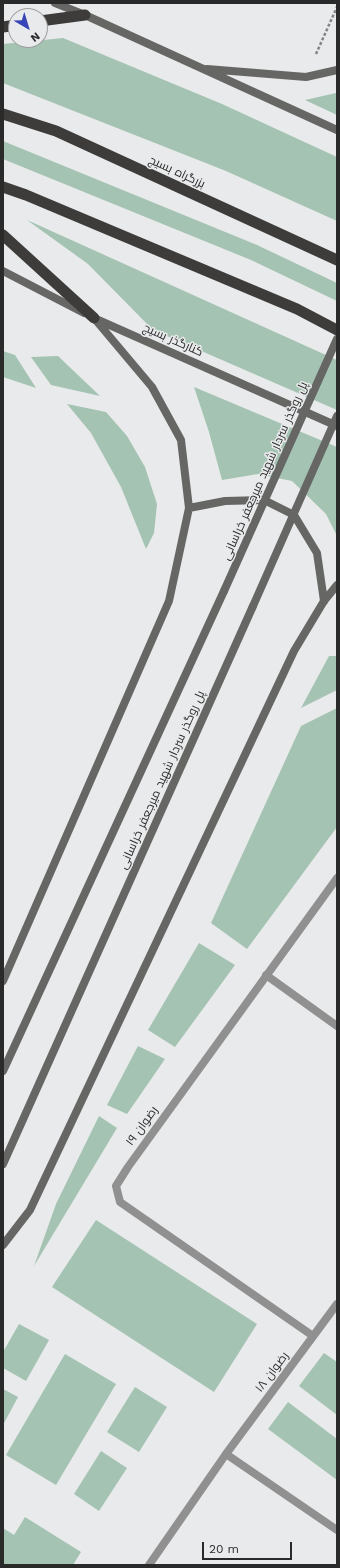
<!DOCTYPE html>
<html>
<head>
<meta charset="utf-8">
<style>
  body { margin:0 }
  #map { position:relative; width:340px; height:1568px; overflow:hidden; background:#e9eaeb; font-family:"Work Sans",sans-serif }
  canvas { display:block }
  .frame { position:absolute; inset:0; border:4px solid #2a2a2b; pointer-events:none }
  .north { position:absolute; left:8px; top:8px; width:40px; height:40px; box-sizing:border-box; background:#e9eaeb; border:1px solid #9d9d9e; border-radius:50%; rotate:142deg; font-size:11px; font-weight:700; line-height:16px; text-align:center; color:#2a2a2b }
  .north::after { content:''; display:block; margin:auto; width:14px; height:18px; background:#3745b8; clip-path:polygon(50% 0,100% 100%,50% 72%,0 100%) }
  .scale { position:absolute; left:202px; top:1542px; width:90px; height:18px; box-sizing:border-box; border:2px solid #2a2a2b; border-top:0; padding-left:5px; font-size:12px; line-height:14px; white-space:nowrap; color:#2a2a2b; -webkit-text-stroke:3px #e9eaeb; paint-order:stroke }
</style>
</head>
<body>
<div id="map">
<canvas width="340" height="1568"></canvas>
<div class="frame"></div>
<div class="north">N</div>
<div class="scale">20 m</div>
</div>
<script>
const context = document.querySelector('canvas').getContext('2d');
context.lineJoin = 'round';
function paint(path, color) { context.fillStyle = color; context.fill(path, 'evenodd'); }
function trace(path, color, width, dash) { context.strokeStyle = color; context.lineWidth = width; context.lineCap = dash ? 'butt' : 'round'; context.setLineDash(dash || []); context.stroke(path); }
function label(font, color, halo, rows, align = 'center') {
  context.font = font + ' "Work Sans",Cairo,sans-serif'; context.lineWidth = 3; context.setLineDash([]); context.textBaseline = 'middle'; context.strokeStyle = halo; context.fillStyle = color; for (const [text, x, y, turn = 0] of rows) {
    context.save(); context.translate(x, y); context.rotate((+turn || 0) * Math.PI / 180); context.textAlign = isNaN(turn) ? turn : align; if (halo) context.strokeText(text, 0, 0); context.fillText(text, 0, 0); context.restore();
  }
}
const green = new Path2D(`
  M 63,38 L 222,104 L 337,157 L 337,221 L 226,171 L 3,83 L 3,44 Z
  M 337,92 L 337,115 L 305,100 L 336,93 Z
  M 3,141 L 257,245 L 337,283 L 337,301 L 251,260 L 3,159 Z
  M 27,220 L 337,360 L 337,410 L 153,330 L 88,264 Z
  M 3,351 L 15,355 L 36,388 L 3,377 Z
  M 58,356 L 100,396 L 51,385 L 31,357 Z
  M 194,387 L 337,447 L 337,536 L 326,514 L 292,481 L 258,474 L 222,480 L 209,432 Z
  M 67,404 L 106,412 L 127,436 L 145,467 L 157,504 L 154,533 L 146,549 L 121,487 L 91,433 Z
  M 329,656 L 337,656 L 337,690 L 301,708 Z
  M 337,708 L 337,827 L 247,949 L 211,923 L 301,726 Z
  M 199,943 L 235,965 L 175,1047 L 148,1030 Z
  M 138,1046 L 165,1059 L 127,1114 L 107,1105 Z
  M 99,1116 L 117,1128 L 34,1266 L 56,1204 Z
  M 96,1220 L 257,1324 L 214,1392 L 52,1287 Z
  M 19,1324 L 49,1340 L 26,1381 L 3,1368 L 3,1352 Z
  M 324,1353 L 337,1362 L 337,1415 L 299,1386 Z
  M 65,1354 L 116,1384 L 56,1485 L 6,1455 Z
  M 135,1387 L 167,1407 L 139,1452 L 107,1432 Z
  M 3,1389 L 18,1397 L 3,1425 Z
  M 288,1402 L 337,1439 L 337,1480 L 268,1429 Z
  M 101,1451 L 127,1468 L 99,1511 L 74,1494 Z
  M 25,1517 L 81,1552 L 73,1565 L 3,1565 L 3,1528 L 14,1535 Z`);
const path = new Path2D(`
  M 316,54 L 337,7`);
const minor = new Path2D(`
  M 266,975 L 337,1026
  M 313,1336 L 120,1202 L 116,1186 L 128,1167 L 337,878
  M 226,1454 L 337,1304
  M 149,1565 L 226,1454 L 337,1530`);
const secondary = new Path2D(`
  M 55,3 L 85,15 L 337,130
  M 207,69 L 306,77 L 337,70
  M 3,271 L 84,313
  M 96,319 L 337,426
  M 189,508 L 225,501 L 264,500 L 294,515 L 317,553 L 324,601
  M 3,981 L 169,601 L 189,508 L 181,440 L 152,387 L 94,318
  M 3,1071 L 224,591
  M 3,1164 L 253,606
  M 3,1245 L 30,1210 L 294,651 L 324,601 L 337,585`);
const trunk = new Path2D(`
  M 40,21 L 85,15
  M 3,27 L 16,25
  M 3,114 L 56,131 L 337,260
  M 3,187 L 26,195 L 297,309 L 337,330
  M 3,235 L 94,318`);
const secondaryBridge = new Path2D(`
  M 224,591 L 337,339
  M 253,606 L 337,416`);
const streetNames = [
  ["بزرگراه بسیج",177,172,25],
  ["کنارگذر بسیج",173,340,24],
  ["پل روگذر سردار شهید میرجعفر خراسانی",265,471,-66],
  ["پل روگذر سردار شهید میرجعفر خراسانی",162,780,-66],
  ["رضوان ۱۹",142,1126,-54],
  ["رضوان ۱۸",272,1372,-53]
];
paint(green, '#a4c3b2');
trace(path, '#848586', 2.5, [3, 2]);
trace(minor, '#919090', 8);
trace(secondary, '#666665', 8);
trace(trunk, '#3d3c3b', 11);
trace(secondaryBridge, '#666665', 8);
label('12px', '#2a2a2b', '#e9eaeb', streetNames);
</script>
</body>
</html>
